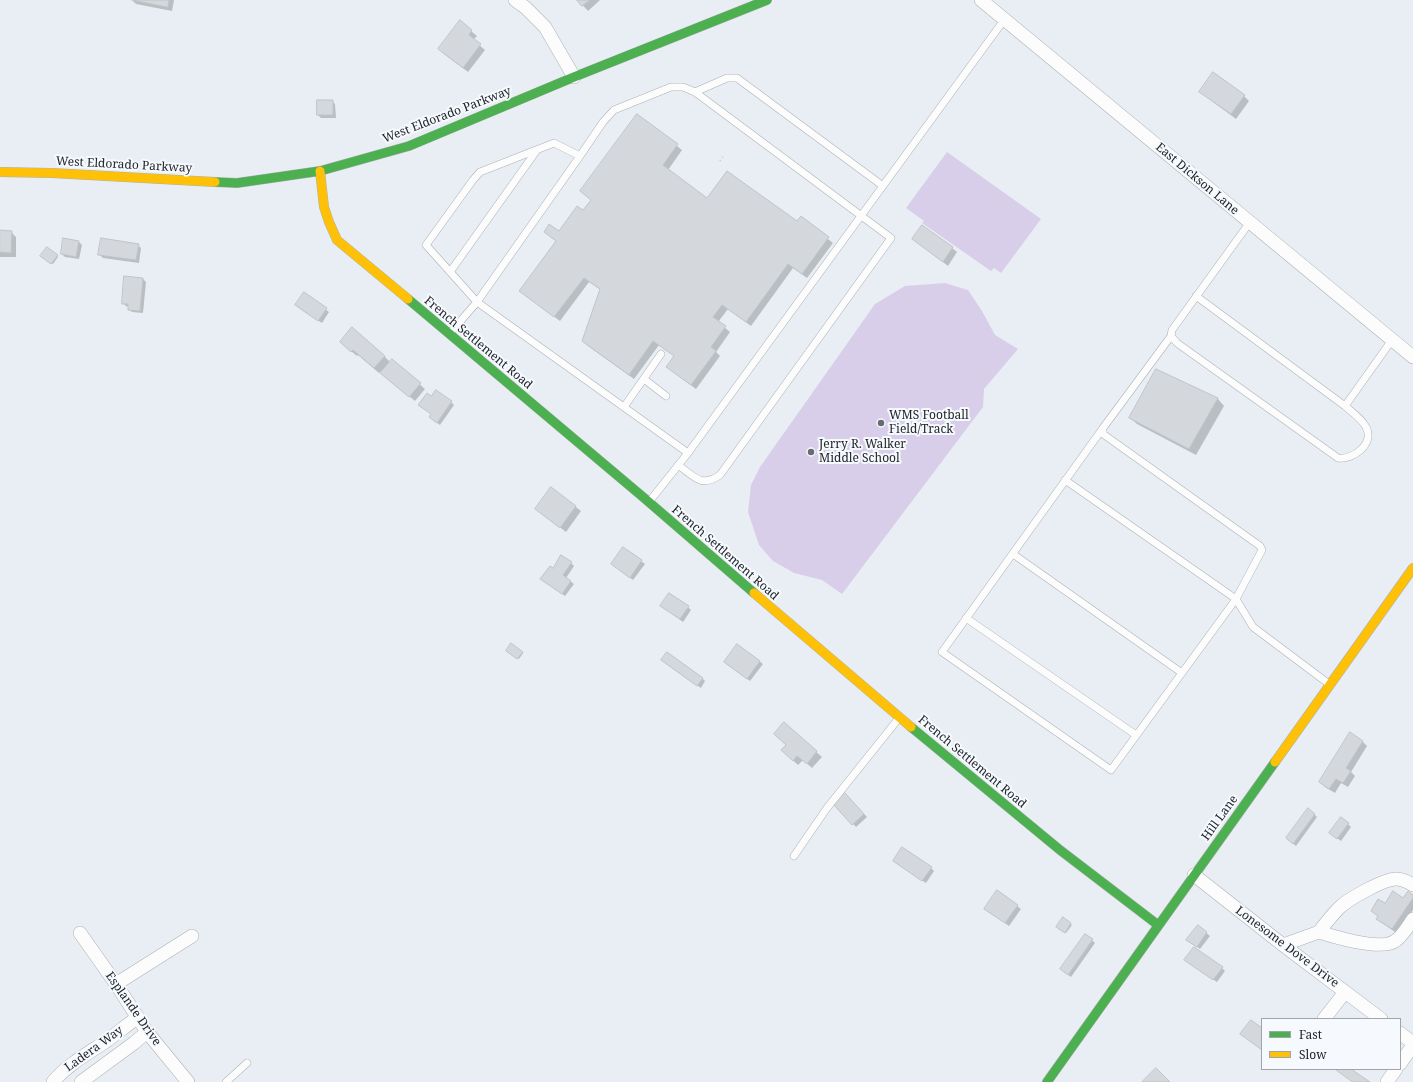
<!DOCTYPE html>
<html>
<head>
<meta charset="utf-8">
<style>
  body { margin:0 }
  #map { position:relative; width:1413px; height:1082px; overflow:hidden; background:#e8eef3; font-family:"Noto Serif",serif }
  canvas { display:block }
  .legend { position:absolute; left:1261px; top:1018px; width:140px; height:52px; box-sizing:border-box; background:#f6fafe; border:1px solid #a1a5a9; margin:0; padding:5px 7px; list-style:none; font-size:12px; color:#222629 }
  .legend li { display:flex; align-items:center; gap:8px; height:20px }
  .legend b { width:20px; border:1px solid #a1a5a9 }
</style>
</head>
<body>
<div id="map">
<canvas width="1413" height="1082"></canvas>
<ul class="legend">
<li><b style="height:5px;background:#4caf50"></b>Fast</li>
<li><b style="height:5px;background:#ffc107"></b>Slow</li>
</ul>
</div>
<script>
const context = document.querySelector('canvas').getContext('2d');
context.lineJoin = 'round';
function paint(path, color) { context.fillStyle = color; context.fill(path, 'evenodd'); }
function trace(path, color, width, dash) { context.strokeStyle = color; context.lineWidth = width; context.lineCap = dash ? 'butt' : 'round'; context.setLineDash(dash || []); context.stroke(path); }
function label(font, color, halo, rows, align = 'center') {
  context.font = font + ' "Noto Serif",serif'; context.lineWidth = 4; context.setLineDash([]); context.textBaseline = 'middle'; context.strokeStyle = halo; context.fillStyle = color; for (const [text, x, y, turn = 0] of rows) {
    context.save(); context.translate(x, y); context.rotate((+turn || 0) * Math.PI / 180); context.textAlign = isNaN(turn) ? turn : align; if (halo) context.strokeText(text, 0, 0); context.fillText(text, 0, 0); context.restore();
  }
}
const green = new Path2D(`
  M 947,152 L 1041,219 L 1001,273 L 994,268 L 991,271 L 922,223 L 924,221 L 906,208 Z
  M 945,283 L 968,290 L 982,311 L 995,335 L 1018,349 L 984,389 L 983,407 L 842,594 L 822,580 L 794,573 L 773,561 L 759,545 L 748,512 L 751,485 L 760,467 L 875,304 L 905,286 Z`);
const shadow = new Path2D(`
  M 132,0 L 174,0 L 172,11 L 136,4 Z
  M 578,0 L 600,0 L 588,11 Z
  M 460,22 L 477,36 L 473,40 L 485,50 L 468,72 L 444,54 Z
  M 1205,96 L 1244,96 L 1249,101 L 1236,119 Z
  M 332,101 L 335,104 L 336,118 L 321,118 L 318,115 Z
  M 637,115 L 682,150 L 668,170 L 708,199 L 797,223 L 801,218 L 833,243 L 807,278 L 793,268 L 751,326 L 728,309 L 718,322 L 730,332 L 716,352 L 720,356 L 696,389 L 672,371 L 675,356 L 659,345 L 634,379 L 588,346 L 583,341 L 601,290 L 589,282 L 560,321 L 520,291 L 557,242 L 545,232 L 559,232 L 584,212 L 592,200 L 581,191 Z
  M 0,231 L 11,232 L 16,237 L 16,257 L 0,257 Z
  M 913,239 L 952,248 L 957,252 L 948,266 Z
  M 79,242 L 82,245 L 79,259 L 65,257 L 62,254 Z
  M 138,245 L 141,248 L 139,263 L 103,258 L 99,254 Z
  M 57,255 L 58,257 L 53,264 L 43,257 Z
  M 143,279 L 146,282 L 143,313 L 132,312 L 129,309 L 129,307 L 126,306 L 123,303 Z
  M 304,294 L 329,312 L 322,323 L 299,308 Z
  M 346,347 L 384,356 L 390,362 L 392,360 L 425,389 L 415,401 L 380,372 L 379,373 L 358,355 L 357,356 Z
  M 1157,370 L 1218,399 L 1224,406 L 1196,455 L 1137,424 L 1130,418 Z
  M 432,397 L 451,402 L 454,405 L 440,425 L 433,420 Z
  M 551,488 L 581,511 L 566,532 L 536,509 Z
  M 623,548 L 645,564 L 633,580 L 612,564 Z
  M 571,563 L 574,566 L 566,578 L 574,584 L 565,596 L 545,582 L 553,569 Z
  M 688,607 L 691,610 L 683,622 L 664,608 Z
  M 738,645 L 763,664 L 750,681 L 728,665 Z
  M 508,652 L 522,652 L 523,653 L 519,659 Z
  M 665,663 L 702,678 L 705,681 L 701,688 Z
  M 784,724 L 822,757 L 812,768 L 803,760 L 798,765 L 787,755 Z
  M 1362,741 L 1367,746 L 1351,772 L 1355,776 L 1348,787 L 1341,783 L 1335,793 L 1325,787 L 1320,782 Z
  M 845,794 L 867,817 L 856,827 L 834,804 Z
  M 1314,814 L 1317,817 L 1296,846 L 1290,841 Z
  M 1348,824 L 1351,827 L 1341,841 L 1334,836 Z
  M 897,864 L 931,868 L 934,871 L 926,883 Z
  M 998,892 L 1021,909 L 1009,926 L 989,912 Z
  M 1413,896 L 1413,910 L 1398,934 L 1382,923 L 1377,918 L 1379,917 L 1372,910 L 1385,904 Z
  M 1063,919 L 1072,925 L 1066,933 L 1059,928 Z
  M 1198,926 L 1210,936 L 1200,949 L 1191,942 Z
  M 1092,940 L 1095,943 L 1071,977 L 1064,972 Z
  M 1189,963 L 1222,968 L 1225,971 L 1217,982 Z`);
const building = new Path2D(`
  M 132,0 L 169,0 L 168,7 Z
  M 577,0 L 590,0 L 582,6 Z
  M 460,20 L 472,30 L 469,35 L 481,44 L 463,68 L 438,49 Z
  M 1213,72 L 1245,95 L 1231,114 L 1199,92 Z
  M 317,100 L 333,100 L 333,115 L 317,115 Z
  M 637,114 L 678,144 L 663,165 L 707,198 L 727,171 L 797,221 L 801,216 L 829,237 L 802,274 L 788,264 L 746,322 L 722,305 L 713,317 L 726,326 L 711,347 L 716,351 L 691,385 L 666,367 L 674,356 L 653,341 L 629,375 L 582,341 L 600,289 L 584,278 L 554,317 L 519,291 L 556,241 L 544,232 L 549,224 L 559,231 L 577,206 L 583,210 L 591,200 L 580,191 Z
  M 922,225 L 953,247 L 943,262 L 912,239 Z
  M 0,230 L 12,231 L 11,253 L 0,252 Z
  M 63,238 L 79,241 L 76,257 L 61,254 Z
  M 101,238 L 139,244 L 136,260 L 98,255 Z
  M 47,247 L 58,255 L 51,264 L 40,256 Z
  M 124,276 L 143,278 L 140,311 L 128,310 L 128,304 L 122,304 Z
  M 304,292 L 327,308 L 318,321 L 295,305 Z
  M 352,327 L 385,356 L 374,368 L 353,350 L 351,352 L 340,342 Z
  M 392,359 L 421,383 L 409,397 L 380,373 Z
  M 1156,369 L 1218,398 L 1189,449 L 1129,418 Z
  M 436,390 L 452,401 L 437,423 L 429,417 L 431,414 L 418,405 L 427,393 L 431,396 Z
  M 551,487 L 576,506 L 560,528 L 535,509 Z
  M 623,547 L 642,560 L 630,578 L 611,564 Z
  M 561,555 L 572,562 L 563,575 L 571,581 L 562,594 L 540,579 L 550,566 L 553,568 Z
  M 669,593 L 689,606 L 680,619 L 660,606 Z
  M 511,643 L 523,652 L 517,659 L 506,651 Z
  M 737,644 L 760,661 L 747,679 L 724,662 Z
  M 667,652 L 703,678 L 697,686 L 661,660 Z
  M 784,722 L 817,751 L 807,764 L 797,756 L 793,761 L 781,750 L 786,745 L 774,734 Z
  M 1350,732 L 1363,741 L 1346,768 L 1351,771 L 1343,783 L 1336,779 L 1329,789 L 1319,782 Z
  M 845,793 L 864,814 L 852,825 L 833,804 Z
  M 1308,808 L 1315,814 L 1293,844 L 1286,838 Z
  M 1341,817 L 1349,823 L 1337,839 L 1329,833 Z
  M 902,847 L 932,867 L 922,881 L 893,861 Z
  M 997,890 L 1018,905 L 1005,923 L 984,909 Z
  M 1393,891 L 1403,898 L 1408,891 L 1413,895 L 1413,898 L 1392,929 L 1376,919 L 1378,916 L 1371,911 L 1378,899 L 1385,903 Z
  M 1063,917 L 1071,923 L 1065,933 L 1056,927 Z
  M 1198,925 L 1207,932 L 1197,947 L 1186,940 Z
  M 1085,934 L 1093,939 L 1068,975 L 1060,969 Z
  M 1194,947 L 1223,967 L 1213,980 L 1184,960 Z
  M 1251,1020 L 1262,1028 L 1262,1050 L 1240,1034 Z
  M 1156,1068 L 1170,1082 L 1142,1082 Z
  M 1335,1069 L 1351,1069 L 1370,1082 L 1353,1082 Z`);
const path = new Path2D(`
  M 720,161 L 724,155`);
const lane = new Path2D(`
  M 695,92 L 727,78 L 737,78 L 883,186
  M 1250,222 L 1172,330 L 1171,336 L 1177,343 L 1338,458 C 1353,460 1375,444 1366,427 C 1362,419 1352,412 1345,406 L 1392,340
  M 450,272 L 537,150
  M 1196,296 L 1345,406
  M 450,333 L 477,302 L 580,156
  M 1171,336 L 1103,428 L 1103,434 L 1260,546 L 1262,550 L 1236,599 L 1253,627 L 1329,684
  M 644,379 L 666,396
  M 624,407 L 661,354
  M 678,465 C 695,477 701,488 720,475 L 891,238 L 695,92 L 683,87 L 671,87 L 614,110 L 603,122 L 580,156 L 554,143 L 480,172 L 473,180 L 426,245 L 477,302 L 688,453 L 1004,20
  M 1065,480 L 1236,599 L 1111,770 L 942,652 C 996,577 1049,502 1103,428
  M 649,502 L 688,453
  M 1013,554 L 1182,673
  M 966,618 L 1136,735
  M 794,856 L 827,808 L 899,718
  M 226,1082 L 247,1063`);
const street = new Path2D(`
  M 515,0 L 526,8 L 545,27 L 574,77
  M 981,0 L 1413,357
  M 1194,875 L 1283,945 L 1381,1019
  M 1413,885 C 1408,882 1402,879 1396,879 C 1384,879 1348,899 1339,908 C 1332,915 1325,924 1319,932 C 1335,937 1381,951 1395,941 C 1402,937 1408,926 1413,919
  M 80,933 L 116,984 L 147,1032 L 188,1082
  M 1283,945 L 1319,932
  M 116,984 L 192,936
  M 1324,1019 L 1345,992
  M 1400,1033 L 1413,1043
  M 1400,1064 L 1413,1045
  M 53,1082 C 67,1065 87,1054 105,1042 C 116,1034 127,1025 138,1017
  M 81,1082 L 134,1043 L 147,1032
  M 1387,1082 L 1396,1069`);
const fast = new Path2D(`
  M 215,182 L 237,183 L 320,171 L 409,146 L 574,77 L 767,0
  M 408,299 L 643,497 L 754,593
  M 911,727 L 1060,850 L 1158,925
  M 1047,1082 L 1275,762`);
const slow = new Path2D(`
  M 320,171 L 324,207 L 329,222 L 337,240 L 408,299
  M 0,172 L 52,173 L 215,182
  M 754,593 L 911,727
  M 1275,762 L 1413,568`);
const markers = [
  [881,423,4,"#676c70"],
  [811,452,4,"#676c70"]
];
const streetNames = [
  ["West Eldorado Parkway",447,115,-21],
  ["West Eldorado Parkway",124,165,3],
  ["East Dickson Lane",1197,179,40],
  ["French Settlement Road",478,343,40],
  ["French Settlement Road",725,553,41],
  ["French Settlement Road",972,762,40],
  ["Hill Lane",1220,818,-54],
  ["Lonesome Dove Drive",1287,947,37],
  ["Esplande Drive",133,1009,55],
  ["Ladera Way",94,1049,-36]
];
const poiNames = [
  ["WMS Football",889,416],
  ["Field/Track",889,430],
  ["Jerry R. Walker",819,445],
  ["Middle School",819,459]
];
paint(green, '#d9ceea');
paint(shadow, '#0003');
paint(building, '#d4d7db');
trace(building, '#c0c3c8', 1);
trace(lane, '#acb0b3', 8);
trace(street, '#acb0b3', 14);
trace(fast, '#acb0b3', 10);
trace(slow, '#acb0b3', 10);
trace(path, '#ccced0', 2, [1, 3]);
trace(lane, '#fcfcfd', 7);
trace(street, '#fcfcfd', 13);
trace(fast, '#4caf50', 9);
trace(slow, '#ffc107', 9);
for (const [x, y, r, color] of markers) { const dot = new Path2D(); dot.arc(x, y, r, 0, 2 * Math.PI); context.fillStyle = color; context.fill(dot); trace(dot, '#f6fafe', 1.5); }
label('12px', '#222629', '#f6fafe', streetNames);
label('12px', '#222629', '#f6fafe', poiNames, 'left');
</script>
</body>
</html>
